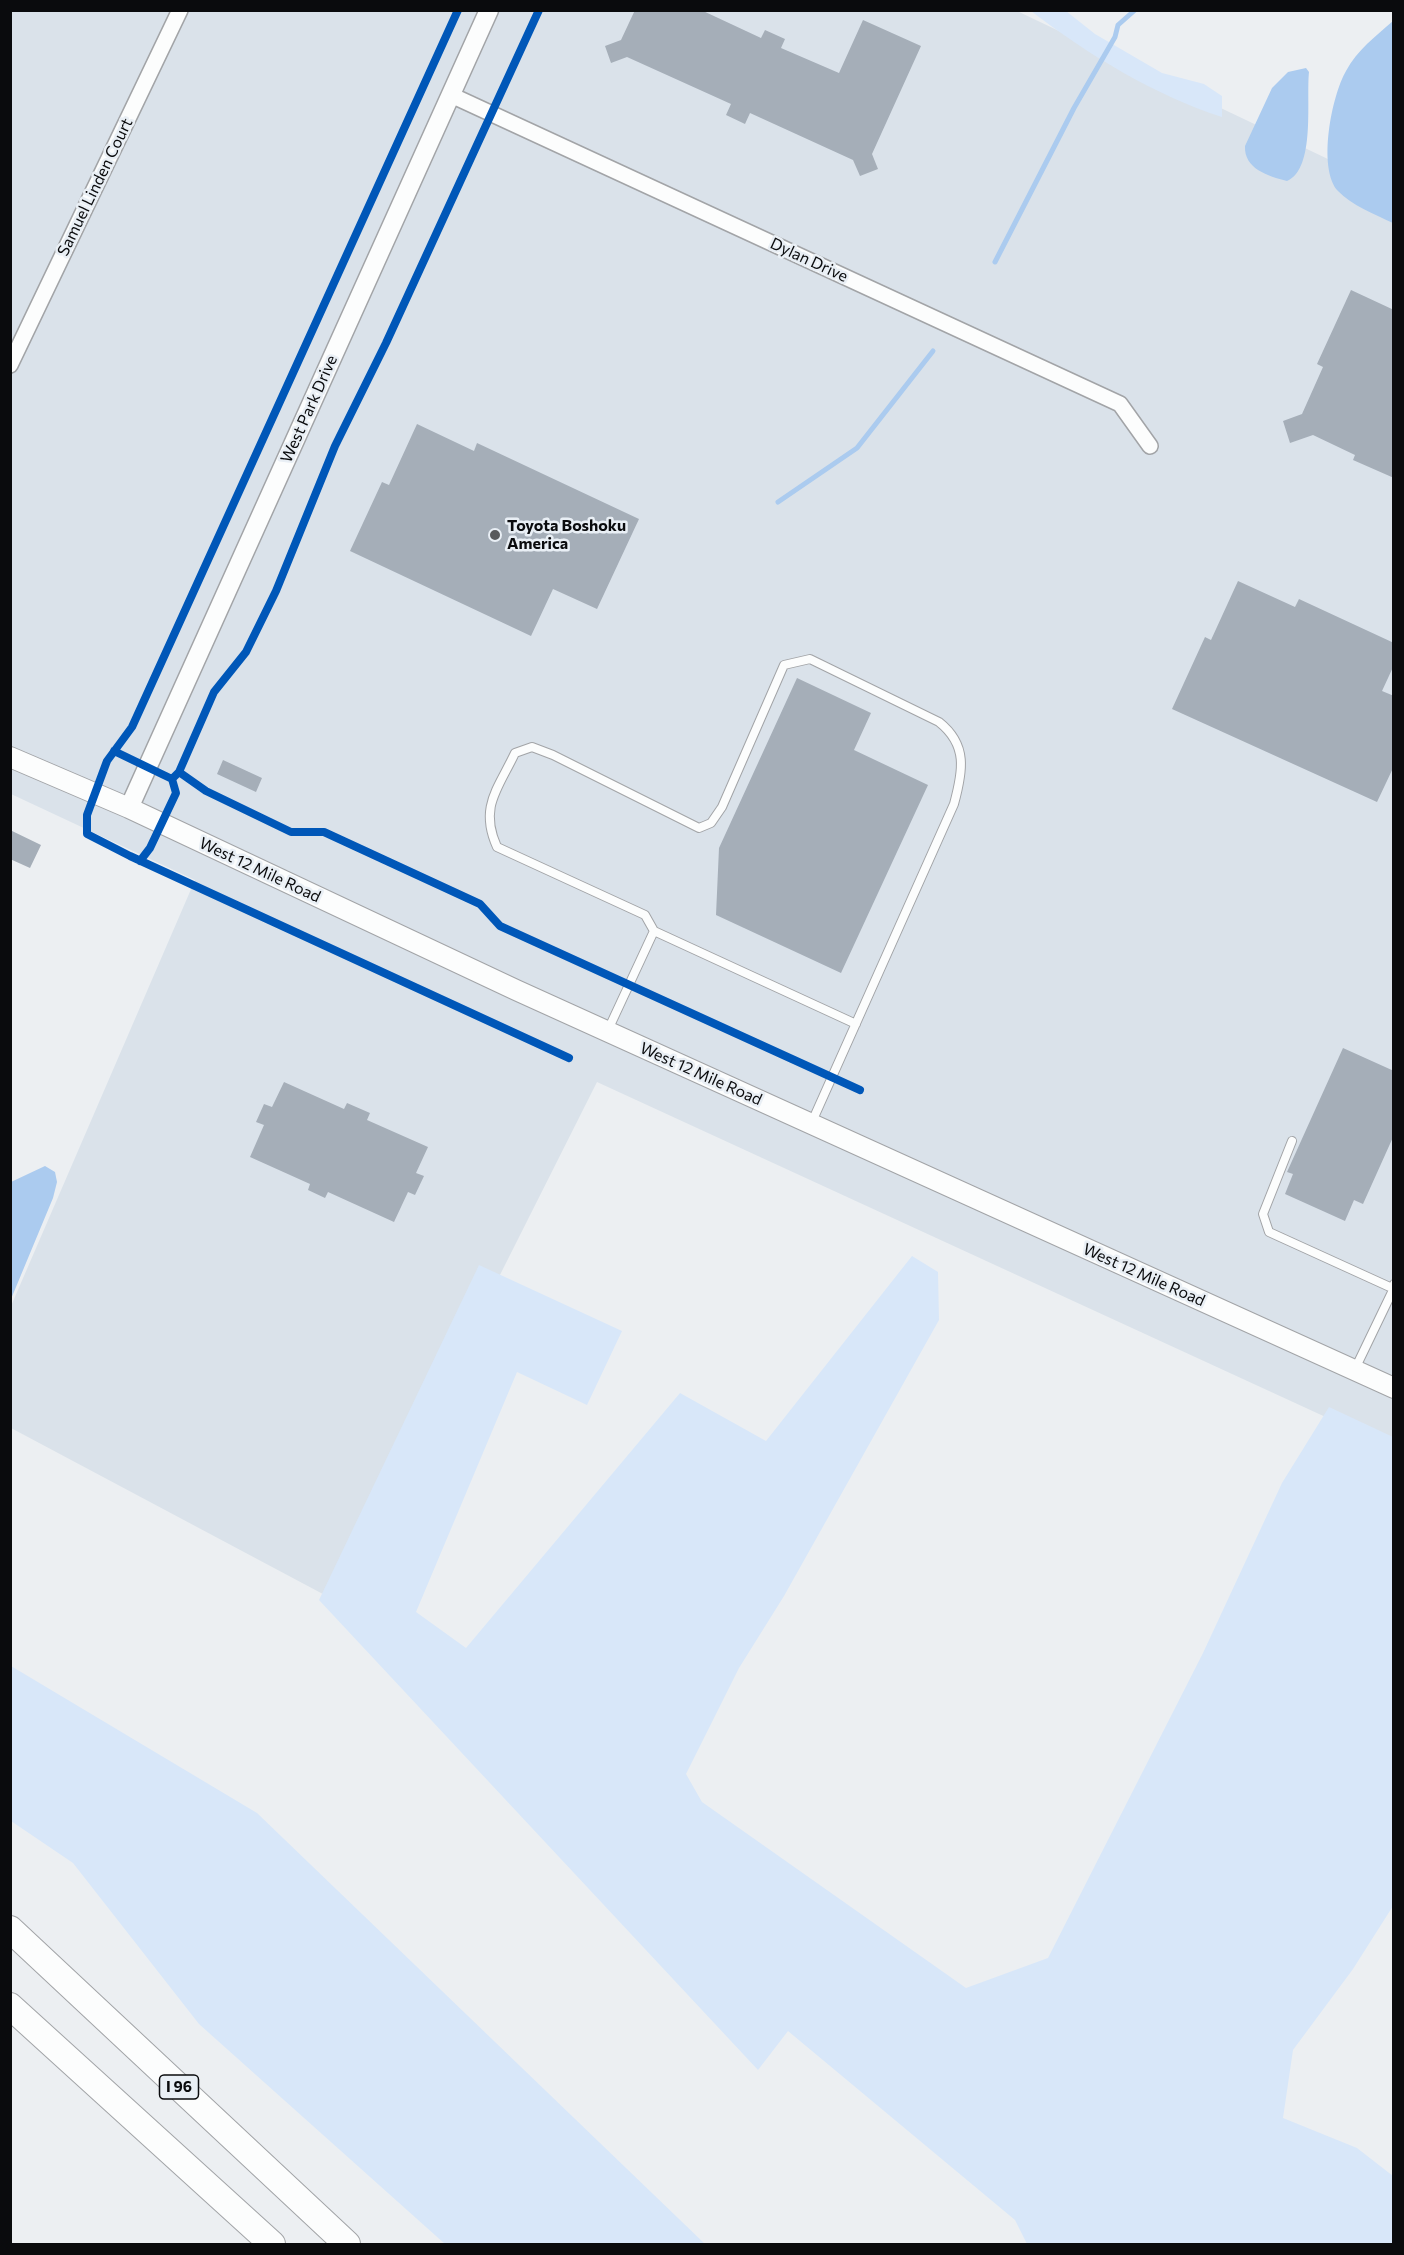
<!DOCTYPE html>
<html>
<head>
<meta charset="utf-8">
<style>
  body { margin:0 }
  #map { position:relative; width:1404px; height:2255px; overflow:hidden; background:#eceff2; font-family:Commissioner,sans-serif }
  canvas { display:block }
  .frame { position:absolute; inset:0; border:12px solid #0a0b0d; pointer-events:none }
</style>
</head>
<body>
<div id="map">
<canvas width="1404" height="2255"></canvas>
<div class="frame"></div>
</div>
<script>
const context = document.querySelector('canvas').getContext('2d');
context.lineJoin = 'round';
function paint(path, color) { context.fillStyle = color; context.fill(path, 'evenodd'); }
function trace(path, color, width, dash) { context.strokeStyle = color; context.lineWidth = width; context.lineCap = dash ? 'butt' : 'round'; context.setLineDash(dash || []); context.stroke(path); }
function label(font, color, halo, rows, align = 'center') {
  context.font = font + ' Commissioner,sans-serif'; context.lineWidth = 5; context.setLineDash([]); context.textBaseline = 'middle'; context.strokeStyle = halo; context.fillStyle = color; for (const [text, x, y, turn = 0] of rows) {
    context.save(); context.translate(x, y); context.rotate((+turn || 0) * Math.PI / 180); context.textAlign = isNaN(turn) ? turn : align; if (halo) context.strokeText(text, 0, 0); context.fillText(text, 0, 0); context.restore();
  }
}
const built = new Path2D(`
  M 11,11 L 1017,11 L 1393,190 L 1393,1448 L 597,1082 L 336,1601 L 11,1428 L 11,1306 L 195,880 L 11,794 Z`);
const green = new Path2D(`
  M 1031,11 L 1066,11 L 1095,34 L 1162,73 L 1204,84 L 1222,96 L 1222,117 C 1154,95 1087,54 1031,11 Z
  M 912,1256 L 938,1272 L 939,1320 L 784,1596 L 739,1668 L 686,1774 L 702,1802 L 966,1988 L 1048,1958 L 1203,1653 L 1282,1483 L 1329,1407 L 1393,1437 L 1393,1906 L 1353,1969 L 1293,2050 L 1283,2118 L 1357,2148 L 1393,2176 L 1393,2244 L 1027,2244 L 1015,2220 L 788,2031 L 758,2070 L 319,1600 L 479,1265 L 622,1331 L 587,1405 L 517,1372 L 416,1612 L 466,1648 L 680,1393 L 766,1441 Z
  M 11,1666 L 257,1813 L 705,2244 L 445,2244 L 199,2024 L 73,1863 L 11,1821 Z`);
const water = new Path2D(`
  M 1393,21 L 1393,223 C 1376,215 1351,205 1338,191 C 1317,168 1332,95 1346,71 C 1357,50 1376,36 1393,21 Z
  M 1306,68 L 1309,72 C 1306,99 1316,169 1287,181 C 1268,176 1244,169 1245,146 L 1272,88 L 1288,72 Z
  M 45,1166 L 55,1172 L 57,1182 L 53,1198 L 11,1299 L 11,1182 Z`);
const stream = new Path2D(`
  M 995,262 L 1074,108 L 1115,37 L 1118,25 L 1135,10
  M 778,502 L 857,448 L 933,351`);
const building = new Path2D(`
  M 635,10 L 701,10 L 761,38 L 765,30 L 785,39 L 781,48 L 839,73 L 863,20 L 921,46 L 872,154 L 878,169 L 860,176 L 853,160 L 750,113 L 745,124 L 726,115 L 731,104 L 627,57 L 611,63 L 605,46 L 621,40 Z
  M 1351,290 L 1394,310 L 1394,478 L 1353,460 L 1355,455 L 1313,435 L 1290,443 L 1283,421 L 1302,414 L 1323,367 L 1317,364 Z
  M 417,424 L 474,451 L 477,443 L 639,519 L 597,609 L 553,589 L 531,636 L 350,551 L 382,482 L 389,485 Z
  M 1238,581 L 1295,607 L 1299,599 L 1394,643 L 1394,665 L 1382,691 L 1394,696 L 1394,766 L 1377,802 L 1172,709 L 1205,637 L 1211,640 Z
  M 797,678 L 871,713 L 854,750 L 928,785 L 841,973 L 716,915 L 719,848 Z
  M 223,760 L 262,778 L 256,792 L 217,774 Z
  M 10,830 L 41,845 L 30,868 L 10,859 Z
  M 1343,1048 L 1394,1071 L 1394,1135 L 1363,1204 L 1354,1200 L 1345,1221 L 1285,1194 L 1293,1174 L 1287,1172 Z
  M 284,1082 L 344,1109 L 347,1103 L 370,1113 L 367,1120 L 428,1147 L 416,1173 L 424,1176 L 415,1195 L 408,1192 L 394,1222 L 328,1192 L 325,1198 L 308,1190 L 310,1184 L 250,1157 L 264,1125 L 256,1122 L 264,1104 L 272,1107 Z`);
const service = new Path2D(`
  M 654,931 L 856,1024
  M 608,1030 L 654,931 L 645,915 L 497,847 C 479,807 498,789 515,753 L 532,747 L 553,755 L 699,828 L 711,823 L 722,807 L 784,665 L 810,659 L 939,722 C 968,745 963,771 954,804 L 811,1124
  M 1292,1141 L 1263,1214 L 1269,1232 L 1392,1288 L 1394,1284
  M 1355,1369 L 1394,1288`);
const minor = new Path2D(`
  M 451,95 L 1120,404 L 1150,446
  M 10,365 L 180,10`);
const tertiary = new Path2D(`
  M 129,808 L 489,10`);
const secondary = new Path2D(`
  M 10,757 L 129,808 L 516,990 L 1394,1388`);
const motorway = new Path2D(`
  M 10,1929 L 347,2244
  M 10,2006 L 272,2244`);
const cycleway = new Path2D(`
  M 458,10 L 132,727 L 107,761 L 87,815 L 87,834 L 130,856 L 569,1058
  M 114,751 L 172,779 L 179,772 L 214,692 L 246,652 L 276,591 L 335,446 L 386,343 L 539,10
  M 179,772 L 206,791 L 291,832 L 324,832 L 480,904 L 500,926 L 860,1090
  M 140,861 L 150,848 L 176,793 L 172,779`);
const markers = [
  [495,535,6,"#595b5d"]
];
const shields = [
  [179,2087,39]
];
const shieldNames = [
  ["I 96",179,2087]
];
const streetNames = [
  ["Samuel Linden Court",95,187,-64],
  ["Dylan Drive",809,260,25],
  ["West Park Drive",309,409,-66],
  ["West 12 Mile Road",260,870,25],
  ["West 12 Mile Road",701,1074,24],
  ["West 12 Mile Road",1144,1275,24]
];
const poiNames = [
  ["Toyota Boshoku",507,526],
  ["America",507,544]
];
paint(built, '#dae2ea');
paint(green, '#d8e7f9');
paint(water, '#abcbef');
trace(stream, '#abcbef', 5);
paint(building, '#a5aeb8');
trace(service, '#a2a4a7', 10);
trace(minor, '#a2a4a7', 18);
trace(tertiary, '#a2a4a7', 21);
trace(secondary, '#a2a4a7', 22);
trace(motorway, '#a2a4a7', 28);
trace(service, '#fcfdfd', 8);
trace(minor, '#fcfdfd', 15);
trace(tertiary, '#fcfdfd', 18);
trace(secondary, '#fcfdfd', 20);
trace(motorway, '#fcfdfd', 26);
trace(cycleway, '#0057b8', 8);
for (const [x, y, r, color] of markers) { const dot = new Path2D(); dot.arc(x, y, r, 0, 2 * Math.PI); context.fillStyle = color; context.fill(dot); trace(dot, '#e9eff5', 2); }
for (const [x, y, w] of shields) { const box = new Path2D(); box.roundRect(x - w / 2, y - 12, w, 24, 4.5); context.fillStyle = '#e9eff5'; context.fill(box); trace(box, '#0a0b0d', 1.5); }
label('bold 15px', '#0a0b0d', null, shieldNames);
label('16px', '#0a0b0d', '#e9eff5', streetNames);
label('bold 16px', '#0a0b0d', '#e9eff5', poiNames, 'left');
</script>
</body>
</html>
